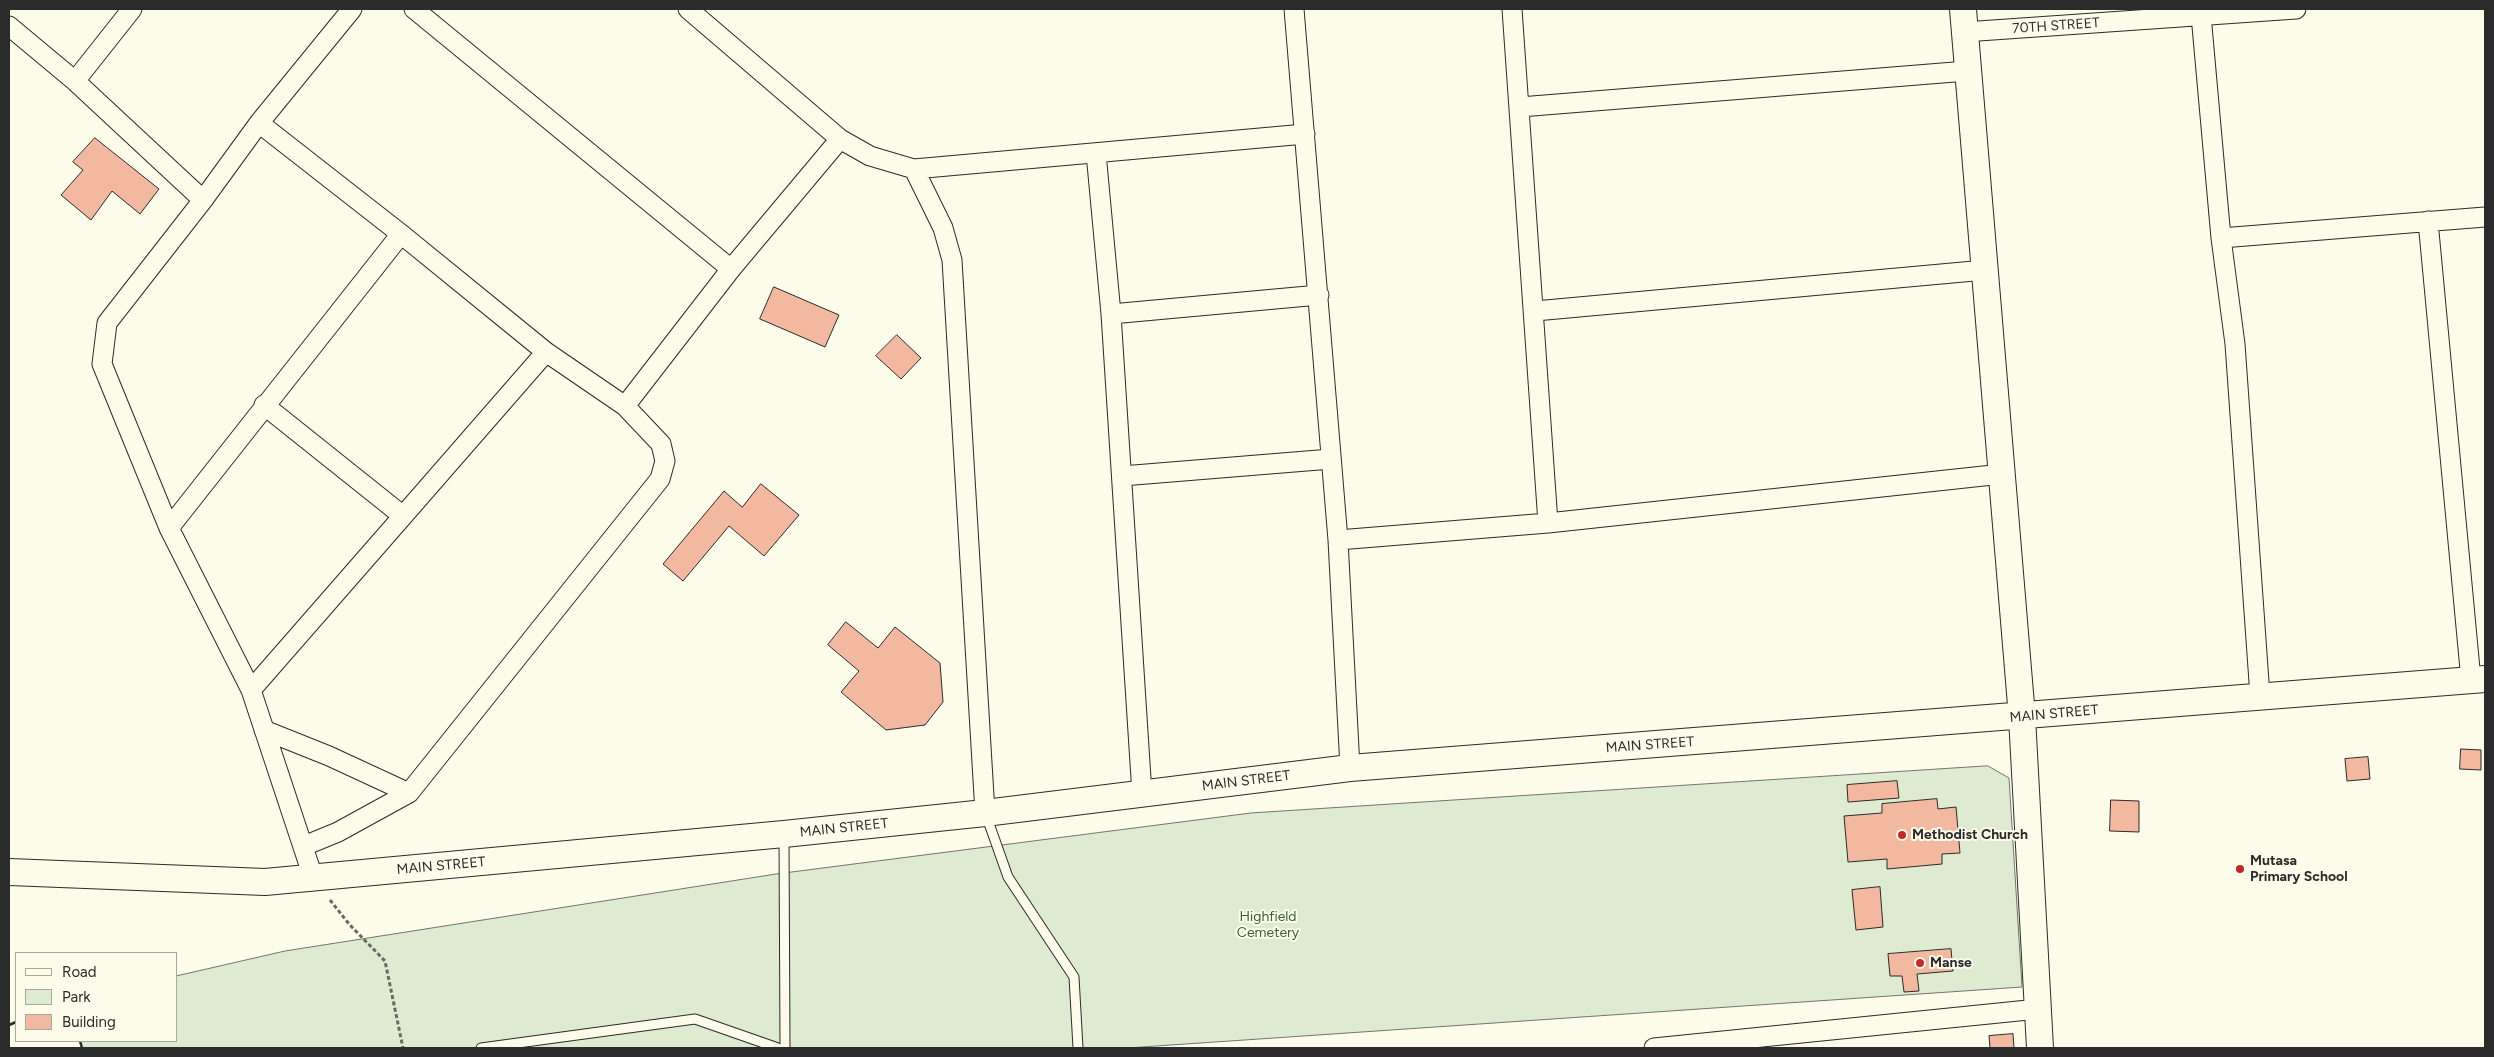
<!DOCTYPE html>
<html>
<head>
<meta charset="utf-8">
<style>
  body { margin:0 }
  #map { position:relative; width:2494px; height:1057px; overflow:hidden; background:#fdfbea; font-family:Figtree,sans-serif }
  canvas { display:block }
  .frame { position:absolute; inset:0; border:10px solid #2b2b2b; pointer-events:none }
  .legend { position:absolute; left:15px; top:952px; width:162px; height:90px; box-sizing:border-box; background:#fdfbea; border:1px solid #a9a89e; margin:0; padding:6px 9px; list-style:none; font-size:15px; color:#2b2b2b }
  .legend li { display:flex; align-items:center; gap:10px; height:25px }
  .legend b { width:25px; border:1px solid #a9a89e }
</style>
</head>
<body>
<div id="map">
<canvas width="2494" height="1057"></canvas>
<div class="frame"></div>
<ul class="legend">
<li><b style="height:6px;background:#fdfbea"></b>Road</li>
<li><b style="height:14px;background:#deebd1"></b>Park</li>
<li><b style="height:14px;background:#f2b8a0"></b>Building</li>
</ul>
</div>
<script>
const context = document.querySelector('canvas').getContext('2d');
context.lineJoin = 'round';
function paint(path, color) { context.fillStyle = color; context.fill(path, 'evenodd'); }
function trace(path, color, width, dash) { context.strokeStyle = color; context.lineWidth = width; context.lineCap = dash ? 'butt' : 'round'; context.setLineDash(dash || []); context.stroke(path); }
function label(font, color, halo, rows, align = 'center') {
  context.font = font + ' Figtree,sans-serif'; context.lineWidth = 4; context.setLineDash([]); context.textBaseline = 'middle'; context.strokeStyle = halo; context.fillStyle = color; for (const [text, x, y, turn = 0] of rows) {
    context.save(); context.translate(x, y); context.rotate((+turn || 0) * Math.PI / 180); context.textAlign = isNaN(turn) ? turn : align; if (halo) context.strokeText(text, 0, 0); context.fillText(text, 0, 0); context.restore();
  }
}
const green = new Path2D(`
  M 1988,766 L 2009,778 L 2022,987 L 1127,1048 L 82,1048 L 80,1041 L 176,1041 L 176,976 L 285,951 L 776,874 L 1251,813 Z`);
const building = new Path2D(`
  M 95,138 L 159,189 L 140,214 L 112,191 L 91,220 L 61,195 L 83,170 L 73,162 Z
  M 774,287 L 839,315 L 825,347 L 760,319 Z
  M 897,335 L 921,358 L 901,379 L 876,356 Z
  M 761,484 L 799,515 L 764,556 L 729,526 L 683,581 L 663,564 L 724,491 L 742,507 Z
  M 846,622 L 878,648 L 895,627 L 940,663 L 943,702 L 925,725 L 886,730 L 841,692 L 859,671 L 828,645 Z
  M 2461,749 L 2481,750 L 2481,770 L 2460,769 Z
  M 2368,757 L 2370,779 L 2347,781 L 2345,759 Z
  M 1897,781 L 1899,798 L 1848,802 L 1847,785 Z
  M 1937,799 L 1938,809 L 1956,807 L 1960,853 L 1942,854 L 1942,864 L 1887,869 L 1887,859 L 1848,862 L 1844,816 L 1882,813 L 1882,804 Z
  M 2111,800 L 2139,801 L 2139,832 L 2110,831 Z
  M 1880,887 L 1883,927 L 1856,930 L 1852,890 Z
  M 1951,949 L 1953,971 L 1917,974 L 1919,991 L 1904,992 L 1902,976 L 1890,976 L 1888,954 Z
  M 2013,1034 L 2014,1048 L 1990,1048 L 1989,1036 Z`);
const path = new Path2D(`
  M 330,900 L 349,924 L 385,961 L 403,1048`);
const lane = new Path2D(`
  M 986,815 L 1008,877 L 1074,977 L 1078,1048
  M 784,836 L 785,1048
  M 481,1048 L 695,1019 L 778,1048`);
const street = new Path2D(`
  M 414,9 L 731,269
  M 688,9 L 840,139 L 870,156 L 914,169 L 1305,134
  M 1294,9 L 1338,540 L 1350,768
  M 1512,9 L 1548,523
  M 2201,15 L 2221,238 L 2235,344 L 2260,696
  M 9,26 L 75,81 L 203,200 L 259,123 L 352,9
  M 1964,32 L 2296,9
  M 75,81 L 132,9
  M 1520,107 L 1967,71
  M 259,123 L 401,234 L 546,352 L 625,406 L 661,444 L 665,461 L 660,479 L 409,793 L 338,832 L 304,846
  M 1096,153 L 1111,314 L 1142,794
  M 914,169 L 943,228 L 952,260 L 985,813
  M 203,200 L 107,323 L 102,364 L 169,528 L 251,690 L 313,877
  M 2428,221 L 2471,680
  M 2221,238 L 2485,217
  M 1535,311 L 1985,270
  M 1111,314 L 1319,295
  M 264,405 L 403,516 L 546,352
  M 625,406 L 731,269 L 840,139
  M 1122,476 L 1331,459
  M 169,528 L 401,234
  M 1338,540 L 1548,523 L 2002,474
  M 251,690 L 403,516
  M 264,730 L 329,756 L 409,793
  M 1654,1048 L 2038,1009`);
const secondary = new Path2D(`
  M 1963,9 L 2022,717 L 2040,1048
  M 9,872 L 265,882 L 784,834 L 985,813 L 1350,768 L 2485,679`);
const wall = new Path2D(`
  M 9,1025 L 16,1022
  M 80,1041 L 82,1048`);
const markers = [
  [1902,835,5,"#c62828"],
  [2240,869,5,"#c62828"],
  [1920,963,5,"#c62828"]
];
const streetNames = [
  ["70TH STREET",2056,26,-4],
  ["MAIN STREET",2054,714,-5],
  ["MAIN STREET",1650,745,-4],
  ["MAIN STREET",1246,781,-7],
  ["MAIN STREET",844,828,-6],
  ["MAIN STREET",441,866,-5]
];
const poiNames = [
  ["Methodist Church",1912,835],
  ["Mutasa",2250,861],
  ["Primary School",2250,877],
  ["Manse",1930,963]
];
const parkNames = [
  ["Highfield",1268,917],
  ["Cemetery",1268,933]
];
paint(green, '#deebd1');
trace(green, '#74746e', 1);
paint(building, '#f2b8a0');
trace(building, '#2b2b2b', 1);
trace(lane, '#2b2b2b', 11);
trace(street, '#2b2b2b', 21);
trace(secondary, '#2b2b2b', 28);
trace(path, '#6a6964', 3, [4, 2.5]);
trace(lane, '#fdfbea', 9);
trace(street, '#fdfbea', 19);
trace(secondary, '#fdfbea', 26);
trace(wall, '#2b2b2b', 2.5);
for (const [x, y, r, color] of markers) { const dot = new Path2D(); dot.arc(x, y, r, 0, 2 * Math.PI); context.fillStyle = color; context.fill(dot); trace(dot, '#fdfbea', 2); }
label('14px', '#2b2b2b', '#fdfbea', streetNames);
label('bold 14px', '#2b2b2b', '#fdfbea', poiNames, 'left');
label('14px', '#34623c', '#fdfbea', parkNames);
</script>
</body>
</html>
